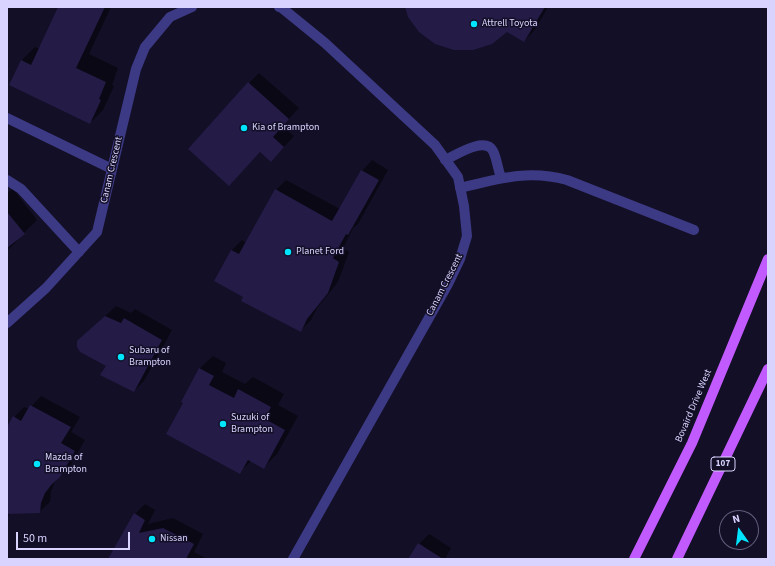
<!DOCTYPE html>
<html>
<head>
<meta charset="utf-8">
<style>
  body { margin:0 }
  #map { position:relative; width:775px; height:566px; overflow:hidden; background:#130f26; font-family:"Source Sans 3",sans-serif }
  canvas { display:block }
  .frame { position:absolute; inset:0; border:8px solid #d9d4ff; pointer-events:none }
  .north { position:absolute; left:719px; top:510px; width:40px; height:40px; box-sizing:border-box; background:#130f26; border:1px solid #625e7d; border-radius:50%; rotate:346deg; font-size:11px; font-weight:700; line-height:16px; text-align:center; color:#d9d4ff }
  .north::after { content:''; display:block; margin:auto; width:14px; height:18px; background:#00e5ff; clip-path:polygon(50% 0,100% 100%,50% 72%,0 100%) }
  .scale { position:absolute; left:16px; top:532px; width:114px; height:18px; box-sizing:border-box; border:2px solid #d9d4ff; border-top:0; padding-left:5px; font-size:12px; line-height:14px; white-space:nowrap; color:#d9d4ff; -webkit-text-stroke:3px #130f26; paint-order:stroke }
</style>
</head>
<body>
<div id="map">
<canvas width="775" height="566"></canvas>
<div class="frame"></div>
<div class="north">N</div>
<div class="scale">50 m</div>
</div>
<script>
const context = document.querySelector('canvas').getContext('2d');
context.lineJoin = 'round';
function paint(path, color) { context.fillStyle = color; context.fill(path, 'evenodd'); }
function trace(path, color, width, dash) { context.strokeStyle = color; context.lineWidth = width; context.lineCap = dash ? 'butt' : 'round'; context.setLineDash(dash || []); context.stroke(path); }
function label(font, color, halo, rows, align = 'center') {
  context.font = font + ' "Source Sans 3",sans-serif'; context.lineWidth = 3; context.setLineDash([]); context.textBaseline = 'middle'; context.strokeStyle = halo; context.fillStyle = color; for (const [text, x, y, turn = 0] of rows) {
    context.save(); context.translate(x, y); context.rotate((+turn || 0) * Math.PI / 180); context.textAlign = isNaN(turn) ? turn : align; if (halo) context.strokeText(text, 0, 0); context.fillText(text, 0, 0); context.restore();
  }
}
const shadow = new Path2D(`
  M 60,7 L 111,7 L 89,54 L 118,68 L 112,85 L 114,86 L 103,110 L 90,123 L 22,60 L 35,47 L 40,49 Z
  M 406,7 L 548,7 L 534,31 L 524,41 L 507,31 Z
  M 259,73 L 299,108 L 282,126 L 294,136 L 281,150 L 260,151 L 249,83 Z
  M 372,160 L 388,170 L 358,224 L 353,228 L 343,248 L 349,252 L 338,282 L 317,308 L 311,320 L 301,330 L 244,297 L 232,250 L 242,240 L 246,243 L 276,190 L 286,180 L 340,209 L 362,171 Z
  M 13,189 L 37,220 L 18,239 L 18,240 L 7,251 L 7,193 Z
  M 116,306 L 131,313 L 135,309 L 172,330 L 144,381 L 134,391 L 80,340 Z
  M 213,356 L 226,363 L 222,372 L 245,384 L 253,377 L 284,394 L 278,405 L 298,416 L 277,454 L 264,467 L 251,461 L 240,472 L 199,369 Z
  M 41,396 L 80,417 L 71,432 L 85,440 L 70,466 L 55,481 L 51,492 L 50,502 L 39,512 L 11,513 L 7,517 L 7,429 L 14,417 L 24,407 L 29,409 Z
  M 145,504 L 155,510 L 148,524 L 173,518 L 203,534 L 194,552 L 207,559 L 109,559 L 135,514 Z
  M 429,534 L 451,548 L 445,559 L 410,559 L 419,544 Z`);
const building = new Path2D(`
  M 58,7 L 105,7 L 76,68 L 106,82 L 99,99 L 101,100 L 90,124 L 9,85 L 21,60 L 31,65 Z
  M 405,7 L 545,7 L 524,42 L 507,32 L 492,44 L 473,50 L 454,50 L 435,44 L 419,32 L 408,17 Z
  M 248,82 L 289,119 L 273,137 L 284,147 L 271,162 L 260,152 L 229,186 L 188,149 Z
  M 361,170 L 379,180 L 348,235 L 346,234 L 333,258 L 339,262 L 328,293 L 307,319 L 301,332 L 241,301 L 243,297 L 214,281 L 231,250 L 239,254 L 275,189 L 332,221 Z
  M 7,212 L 25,234 L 7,248 Z
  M 105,316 L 121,323 L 124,318 L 162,340 L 134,392 L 100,375 L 106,366 L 80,352 L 77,347 L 77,341 L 79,339 Z
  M 199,368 L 214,376 L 209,385 L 234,398 L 238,389 L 271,407 L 265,419 L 285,430 L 264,469 L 248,460 L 240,474 L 166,434 L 183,403 L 181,402 Z
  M 30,405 L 71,427 L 61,443 L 75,451 L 60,477 L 52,484 L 45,493 L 41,503 L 40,513 L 7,514 L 7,427 L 13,416 L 21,421 Z
  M 134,513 L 145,520 L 139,533 L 163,528 L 194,544 L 186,559 L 108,559 Z
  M 418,543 L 443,559 L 408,559 Z`);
const minor = new Path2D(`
  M 279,7 L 282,8 L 325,43 L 435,145 L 458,177 L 464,206 L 467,236 L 460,259 L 448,284 L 293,559
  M 7,118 L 112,169
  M 445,160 C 456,155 485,136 493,151 C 497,159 498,170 501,178
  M 7,180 L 21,189 L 79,252
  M 460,188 C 497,179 528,169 567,180 L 694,230
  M 7,323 L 46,288 L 97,232 L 136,69 L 145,47 L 170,17 L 192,7`);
const major = new Path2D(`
  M 634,559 L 692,443 L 768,259
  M 677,559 L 768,369`);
const markers = [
  [474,24,4,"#00e5ff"],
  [244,128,4,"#00e5ff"],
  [288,252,4,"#00e5ff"],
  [121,357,4,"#00e5ff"],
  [223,424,4,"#00e5ff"],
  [37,464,4,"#00e5ff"],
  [152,539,4,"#00e5ff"]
];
const shields = [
  [723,464,24]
];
const shieldNames = [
  ["107",723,464]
];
const poiNames = [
  ["Attrell Toyota",482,24],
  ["Kia of Brampton",252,128],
  ["Planet Ford",296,252],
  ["Subaru of",129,351],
  ["Brampton",129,363],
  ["Suzuki of",231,418],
  ["Brampton",231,430],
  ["Mazda of",45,458],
  ["Brampton",45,470],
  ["Nissan",160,539]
];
const streetNames = [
  ["Canam Crescent",112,170,-77],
  ["Canam Crescent",445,285,-63],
  ["Bovaird Drive West",694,406,-67]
];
paint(shadow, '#0007');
paint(building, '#241b47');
trace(minor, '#3d3a85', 10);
trace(major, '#c25bff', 10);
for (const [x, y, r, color] of markers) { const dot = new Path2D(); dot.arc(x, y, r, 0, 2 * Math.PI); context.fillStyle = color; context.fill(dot); trace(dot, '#130f26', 1.5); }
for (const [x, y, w] of shields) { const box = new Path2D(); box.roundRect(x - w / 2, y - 7, w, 14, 3); context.fillStyle = '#130f26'; context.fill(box); trace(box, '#d9d4ff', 1); }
label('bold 9px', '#d9d4ff', null, shieldNames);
label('10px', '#d9d4ff', '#130f26', poiNames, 'left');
label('10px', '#d9d4ff', '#130f26', streetNames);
</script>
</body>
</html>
